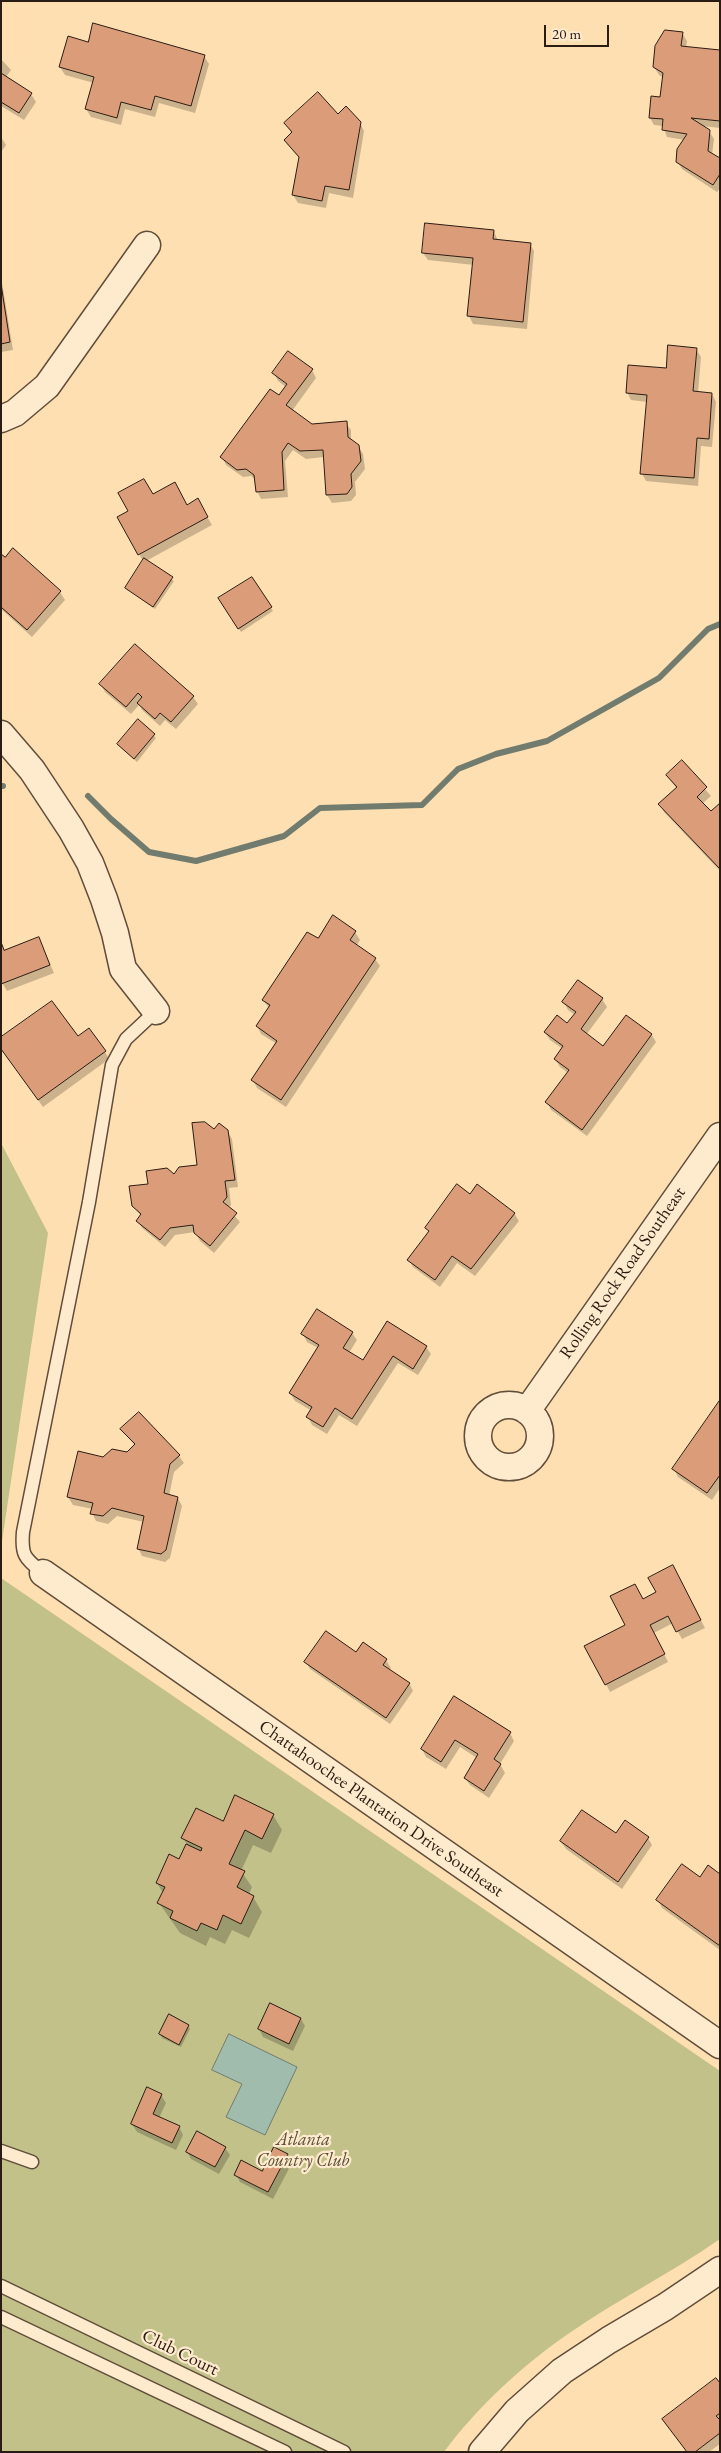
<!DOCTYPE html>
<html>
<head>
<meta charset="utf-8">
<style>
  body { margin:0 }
  #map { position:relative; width:721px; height:2453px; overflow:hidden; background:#fedfb1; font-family:"EB Garamond",serif }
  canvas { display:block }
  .frame { position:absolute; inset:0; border:2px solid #2b1c13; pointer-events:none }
  .scale { position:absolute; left:544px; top:25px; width:65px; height:22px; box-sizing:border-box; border:2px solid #2b1c13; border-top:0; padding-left:6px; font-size:15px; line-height:18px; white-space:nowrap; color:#2b1c13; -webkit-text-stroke:4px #feeacc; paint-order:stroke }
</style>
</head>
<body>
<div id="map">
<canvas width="721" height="2453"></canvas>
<div class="frame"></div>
<div class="scale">20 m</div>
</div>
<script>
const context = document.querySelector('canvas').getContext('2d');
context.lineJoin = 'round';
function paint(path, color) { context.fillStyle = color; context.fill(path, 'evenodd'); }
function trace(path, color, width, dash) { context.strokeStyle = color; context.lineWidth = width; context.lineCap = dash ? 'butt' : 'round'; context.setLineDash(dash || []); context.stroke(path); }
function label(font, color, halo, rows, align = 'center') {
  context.font = font + ' "EB Garamond",serif'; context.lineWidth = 4.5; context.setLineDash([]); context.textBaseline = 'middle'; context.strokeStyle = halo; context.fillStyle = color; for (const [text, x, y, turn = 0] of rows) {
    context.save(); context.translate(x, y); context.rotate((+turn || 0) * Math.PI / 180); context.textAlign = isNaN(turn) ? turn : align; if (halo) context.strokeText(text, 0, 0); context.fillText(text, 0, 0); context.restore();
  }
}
const green = new Path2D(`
  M 1,1143 L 48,1233 L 1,1548 Z
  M 1,1578 L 720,2071 L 720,2239 C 671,2273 617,2300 568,2334 C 522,2366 478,2406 444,2452 L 1,2452 Z`);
const water = new Path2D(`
  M 229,2034 L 297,2067 L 265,2135 L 226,2117 L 242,2084 L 212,2070 Z`);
const shadow = new Path2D(`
  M 682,33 L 687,41 L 686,48 L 720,52 L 720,128 L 702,126 L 709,131 L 714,139 L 712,155 L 720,159 L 720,188 L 717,192 L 682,169 L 677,161 L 685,140 L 667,137 L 663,126 L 654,125 L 650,118 L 662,99 L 664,78 L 659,75 L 654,67 Z
  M 89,43 L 204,56 L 209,64 L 195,113 L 159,103 L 155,117 L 125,109 L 121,125 L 91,117 L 86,109 L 94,83 L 65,75 L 60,67 Z
  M 1,59 L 11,70 L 6,77 L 31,94 L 36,102 L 24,120 L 1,106 Z
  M 338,115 L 360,123 L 364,131 L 353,198 L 329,193 L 326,208 L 298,203 L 293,195 L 300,159 L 285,141 L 292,134 L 285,123 Z
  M 1,137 L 6,145 L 1,152 Z
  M 494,231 L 498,241 L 530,244 L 534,251 L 527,329 L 473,324 L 469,316 L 474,265 L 428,260 L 423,253 Z
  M 1,276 L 13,350 L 1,352 Z
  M 696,349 L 701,357 L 698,393 L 712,394 L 716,402 L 712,447 L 701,446 L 698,486 L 646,481 L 642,474 L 647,402 L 631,400 L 627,392 L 667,369 Z
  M 312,370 L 316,378 L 292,411 L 312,425 L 346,423 L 351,430 L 351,441 L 358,446 L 363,454 L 365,469 L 355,482 L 356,495 L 351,501 L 332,503 L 327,495 L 324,457 L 306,459 L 293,450 L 285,461 L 288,497 L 261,499 L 257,491 L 256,480 L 251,476 L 243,477 L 226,465 L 222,457 L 286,387 L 278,381 L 274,373 Z
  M 153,496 L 187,506 L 197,500 L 212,525 L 146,561 L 174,581 L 155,609 L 126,588 L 143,561 L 119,517 Z
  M 13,550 L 60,592 L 65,600 L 32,637 L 1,609 L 1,555 L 5,559 Z
  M 252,578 L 273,611 L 241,632 L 220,599 Z
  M 101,685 L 193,697 L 198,704 L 176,729 L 165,720 L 160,726 L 143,711 L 139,705 L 131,714 L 105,692 Z
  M 138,721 L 156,738 L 137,762 L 118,745 Z
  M 682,762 L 711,796 L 702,804 L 711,813 L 720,805 L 720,871 L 664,812 L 660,804 L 677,789 L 667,776 Z
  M 355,932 L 360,940 L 356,946 L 375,959 L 380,966 L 286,1107 L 257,1088 L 253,1080 L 277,1044 L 261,1034 L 257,1026 L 269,1008 L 263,1000 L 318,940 Z
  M 39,939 L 54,973 L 7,991 L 1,981 L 1,941 L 5,951 Z
  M 579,982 L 602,999 L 607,1007 L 586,1035 L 604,1048 L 651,1034 L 656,1042 L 587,1136 L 551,1110 L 547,1102 L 568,1073 L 560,1067 L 555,1059 L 563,1049 L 550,1040 L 545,1032 L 568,1024 L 575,1015 L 568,1010 L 564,1002 Z
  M 78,1038 L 105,1052 L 109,1059 L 43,1107 L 1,1048 Z
  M 214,1131 L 227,1131 L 232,1139 L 238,1187 L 229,1188 L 231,1205 L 228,1208 L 240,1222 L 214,1253 L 200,1241 L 195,1232 L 175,1235 L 165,1247 L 142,1228 L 138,1221 L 141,1216 L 133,1206 L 149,1185 L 199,1166 Z
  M 470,1195 L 514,1213 L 519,1221 L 475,1276 L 457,1263 L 440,1287 L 413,1267 L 409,1260 L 429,1232 L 427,1228 Z
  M 352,1333 L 357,1340 L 349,1353 L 363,1362 L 426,1347 L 431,1354 L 418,1375 L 398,1363 L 357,1426 L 339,1415 L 327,1434 L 312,1425 L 308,1417 L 312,1411 L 295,1401 L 290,1393 L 318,1348 L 307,1342 L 303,1334 Z
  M 720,1402 L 720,1488 L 712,1500 L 678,1477 L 674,1469 Z
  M 122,1429 L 179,1456 L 184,1463 L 174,1472 L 169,1496 L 178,1498 L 182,1506 L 170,1558 L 165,1562 L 142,1556 L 138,1548 L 144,1522 L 117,1516 L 108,1524 L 96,1521 L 92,1513 L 93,1509 L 73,1505 L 68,1497 L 104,1459 L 127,1454 L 135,1446 Z
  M 677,1574 L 705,1628 L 682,1639 L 673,1623 L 654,1633 L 668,1662 L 610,1692 L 606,1684 L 627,1625 L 643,1601 L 658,1593 Z
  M 363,1644 L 386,1660 L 391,1668 L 389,1670 L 409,1683 L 413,1691 L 390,1724 L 310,1669 L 306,1662 L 356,1653 Z
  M 454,1698 L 510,1733 L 514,1741 L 500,1764 L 505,1773 L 489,1798 L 470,1785 L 465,1778 L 477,1758 L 460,1747 L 446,1769 L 426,1757 L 422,1749 Z
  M 273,1815 L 282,1830 L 271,1853 L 253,1845 L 241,1871 L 252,1887 L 249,1894 L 253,1897 L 262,1912 L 249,1938 L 232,1930 L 225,1944 L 210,1937 L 206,1946 L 180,1933 L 159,1903 L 163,1893 L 157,1883 L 180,1861 L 187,1845 L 183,1837 L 224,1822 Z
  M 616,1835 L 648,1838 L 652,1845 L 622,1889 L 566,1849 L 561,1842 Z
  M 720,1875 L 720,1950 L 662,1908 L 658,1900 L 700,1879 Z
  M 301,2019 L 305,2026 L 293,2051 L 263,2037 L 259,2029 Z
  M 188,2026 L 190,2029 L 181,2047 L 162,2038 L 160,2034 Z
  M 161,2095 L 166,2103 L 159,2118 L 179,2127 L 183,2135 L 176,2150 L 137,2132 L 132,2124 Z
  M 225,2148 L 230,2155 L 219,2174 L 191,2159 L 187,2152 Z
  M 287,2155 L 292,2163 L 273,2199 L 240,2182 L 236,2175 L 262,2172 Z
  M 720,2385 L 720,2444 L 709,2452 L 687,2452 Z`);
const stream = new Path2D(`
  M 1,786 L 3,786
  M 88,796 L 111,819 L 149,852 L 196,861 L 284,836 L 320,808 L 422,805 L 458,769 L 496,754 L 547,741 L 659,678 L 708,629 L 720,624`);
const building = new Path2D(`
  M 93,23 L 205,55 L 191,106 L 155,96 L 151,110 L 121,102 L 117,118 L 85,109 L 94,77 L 59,67 L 68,36 L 88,42 Z
  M 665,30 L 683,32 L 681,46 L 720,50 L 720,121 L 691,118 L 710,130 L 708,151 L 720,158 L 720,174 L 713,185 L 676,162 L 677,149 L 687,134 L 662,130 L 663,119 L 649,118 L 651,96 L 660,97 L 663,73 L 653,67 L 655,46 Z
  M 1,73 L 32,93 L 19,113 L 1,102 Z
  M 318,92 L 338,114 L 346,106 L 361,122 L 349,190 L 325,186 L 322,201 L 292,195 L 299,157 L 284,140 L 292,132 L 284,123 Z
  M 425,223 L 494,230 L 493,239 L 531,243 L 523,322 L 467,316 L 473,258 L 422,253 Z
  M 1,284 L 10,342 L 1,344 Z
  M 668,345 L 697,348 L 693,391 L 712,393 L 709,439 L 697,438 L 694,478 L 640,474 L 647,395 L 626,393 L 628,365 L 666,368 Z
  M 288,351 L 313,369 L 286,405 L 312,424 L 347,421 L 348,437 L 359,445 L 361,461 L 351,474 L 352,487 L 347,494 L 326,495 L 323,450 L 300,451 L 288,443 L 282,452 L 284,490 L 256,492 L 254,475 L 246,469 L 237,470 L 220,457 L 270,389 L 279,395 L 287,384 L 272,373 Z
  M 144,479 L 153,494 L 175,482 L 187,505 L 198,498 L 208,517 L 138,555 L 117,517 L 128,511 L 118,493 Z
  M 13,548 L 61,591 L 27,630 L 1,607 L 1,554 L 5,557 Z
  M 144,558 L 173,577 L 153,607 L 125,588 Z
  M 252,577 L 272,607 L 238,629 L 218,598 Z
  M 135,644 L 194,696 L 171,722 L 160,713 L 155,719 L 137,703 L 142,697 L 138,693 L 126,707 L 99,684 Z
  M 138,719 L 155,734 L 134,759 L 117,744 Z
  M 682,760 L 707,787 L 697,797 L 711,811 L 720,803 L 720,869 L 658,804 L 677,787 L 666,775 Z
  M 333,915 L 356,931 L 350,940 L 376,958 L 281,1100 L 251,1080 L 277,1041 L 256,1026 L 270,1005 L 262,1000 L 307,932 L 318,938 Z
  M 39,937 L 50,965 L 1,984 L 1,942 L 4,950 Z
  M 578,980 L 603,998 L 581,1029 L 603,1046 L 626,1015 L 652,1034 L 582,1130 L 545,1102 L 569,1070 L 554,1059 L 563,1046 L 544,1032 L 557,1015 L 567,1023 L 576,1012 L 562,1002 Z
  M 52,1001 L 78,1036 L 89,1028 L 106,1051 L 38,1100 L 1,1049 L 1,1037 Z
  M 205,1122 L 214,1129 L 219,1123 L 228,1130 L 235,1180 L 225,1181 L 227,1197 L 223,1202 L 237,1213 L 210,1246 L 194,1233 L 193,1225 L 170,1228 L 160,1240 L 136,1221 L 141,1214 L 132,1206 L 129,1186 L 148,1184 L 146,1171 L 167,1168 L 174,1174 L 179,1167 L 197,1165 L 192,1123 Z
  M 457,1184 L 470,1194 L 477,1184 L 515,1213 L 471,1269 L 452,1256 L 435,1280 L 407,1260 L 429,1231 L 425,1228 Z
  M 317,1309 L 353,1332 L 343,1348 L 363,1360 L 387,1321 L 427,1346 L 413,1369 L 393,1356 L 352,1419 L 335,1408 L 323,1427 L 306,1417 L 312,1407 L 289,1393 L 319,1345 L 301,1334 Z
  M 720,1400 L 720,1475 L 707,1493 L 672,1469 Z
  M 139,1412 L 180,1455 L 170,1464 L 164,1493 L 178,1497 L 166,1550 L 161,1554 L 137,1549 L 144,1516 L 112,1508 L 103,1516 L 90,1514 L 93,1503 L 67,1497 L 78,1451 L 103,1457 L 112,1449 L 127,1452 L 135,1444 L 120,1429 Z
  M 673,1565 L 701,1620 L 676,1632 L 668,1616 L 650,1625 L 665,1654 L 605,1685 L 584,1646 L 625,1625 L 610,1596 L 635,1584 L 643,1599 L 656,1592 L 648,1578 Z
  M 326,1631 L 356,1652 L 363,1642 L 387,1659 L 383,1665 L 410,1683 L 386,1718 L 304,1662 Z
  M 454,1696 L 511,1732 L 494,1759 L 501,1764 L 484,1791 L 464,1778 L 478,1754 L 455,1740 L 441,1762 L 421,1749 Z
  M 235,1795 L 274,1814 L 262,1839 L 245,1830 L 229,1864 L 245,1871 L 237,1887 L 254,1896 L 241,1924 L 223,1915 L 217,1930 L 201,1923 L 197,1931 L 170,1918 L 173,1911 L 157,1903 L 165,1887 L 156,1883 L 169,1854 L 179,1859 L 186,1844 L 201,1851 L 202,1848 L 181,1838 L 196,1808 L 223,1821 Z
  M 582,1810 L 616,1833 L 625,1820 L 649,1837 L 618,1882 L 560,1841 Z
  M 682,1864 L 700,1877 L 708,1865 L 720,1874 L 720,1946 L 656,1900 Z
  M 270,2003 L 301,2018 L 289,2044 L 258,2029 Z
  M 169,2014 L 189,2025 L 179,2045 L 159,2034 Z
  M 147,2087 L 162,2094 L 153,2114 L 180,2126 L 172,2143 L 131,2124 Z
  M 197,2131 L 226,2147 L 215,2167 L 186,2152 Z
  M 274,2147 L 288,2154 L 268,2192 L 234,2175 L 241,2160 L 262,2171 Z
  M 716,2378 L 720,2383 L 720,2413 L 716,2416 L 720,2420 L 720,2433 L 695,2452 L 687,2452 L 662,2419 Z`);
const lane = new Path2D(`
  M 43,1573 C 25,1558 21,1556 23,1532 L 89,1202 L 112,1065 L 126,1039 L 156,1011
  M 1,2151 L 32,2162
  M 1,2286 L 344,2452
  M 1,2317 L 285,2452`);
const street = new Path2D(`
  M 1,419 L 15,413 L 47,386 L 147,245
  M 1,734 L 32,770 L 71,829 L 90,863 L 104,899 L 115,933 L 123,969 L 156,1011
  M478 1436a31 31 0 1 1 62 0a31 31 0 1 1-62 0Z
  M 527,1411 L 720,1136
  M 43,1573 L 720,2045
  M 482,2452 L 517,2411 L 562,2371 L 609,2340 L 665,2307 L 720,2270`);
const streetNames = [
  ["Rolling Rock Road Southeast",623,1273,-55],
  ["Chattahoochee Plantation Drive Southeast",381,1809,35],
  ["Club Court",180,2353,26]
];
const parkNames = [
  ["Atlanta",303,2140],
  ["Country Club",303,2161]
];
paint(green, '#c2c18a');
paint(water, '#a0bcad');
trace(water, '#717c6f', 1);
paint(shadow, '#0003');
trace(stream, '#717c6f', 6);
paint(building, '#db9d79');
trace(building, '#2b1c13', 1);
trace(lane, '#604d3a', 15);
trace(street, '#604d3a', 29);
trace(lane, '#feeacc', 12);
trace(street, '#feeacc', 26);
label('18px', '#2b1c13', '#feeacc', streetNames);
label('italic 18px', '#584e37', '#feeacc', parkNames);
</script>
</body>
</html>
